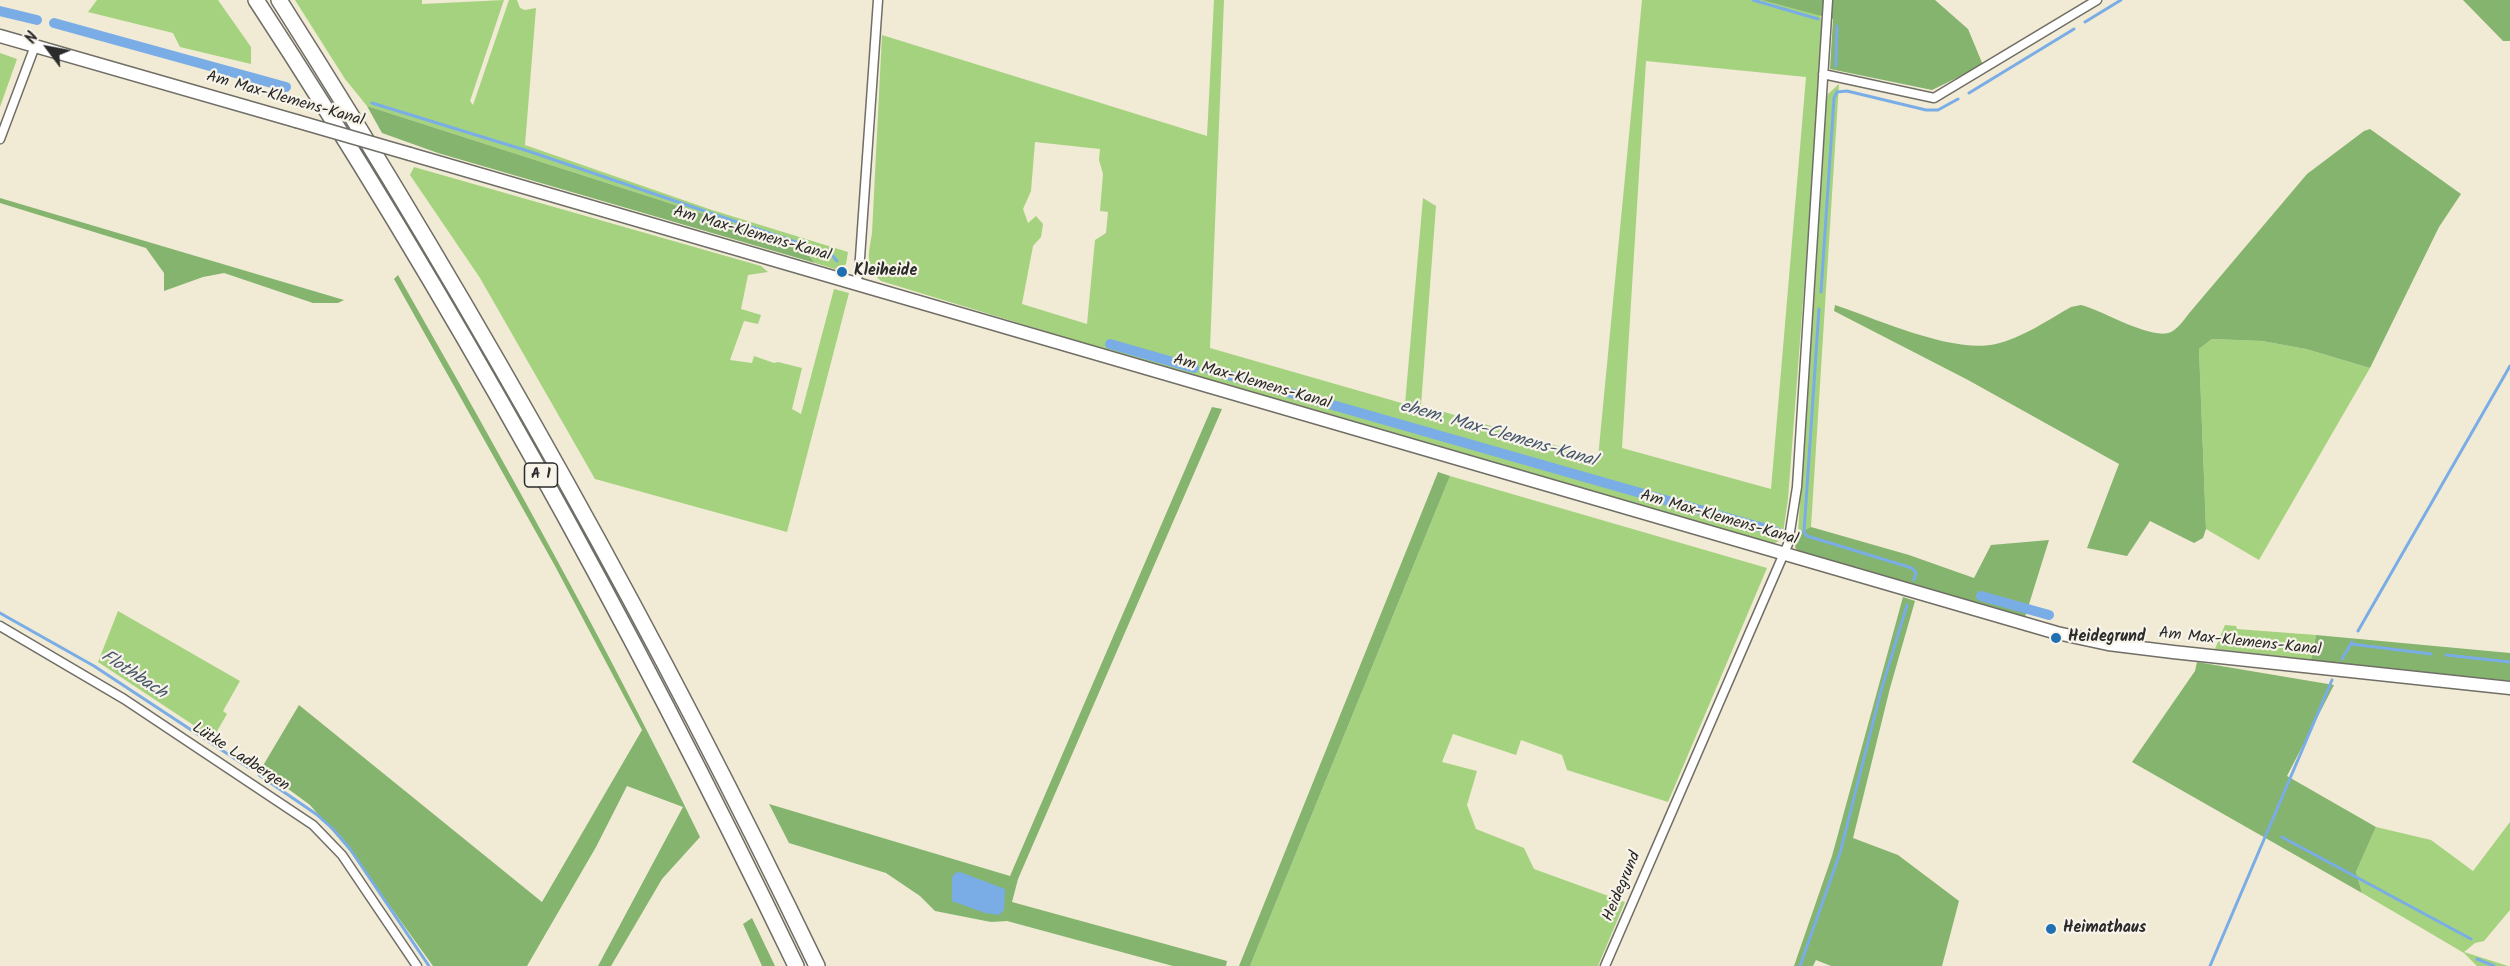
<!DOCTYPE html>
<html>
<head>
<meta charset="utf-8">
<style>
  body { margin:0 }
  #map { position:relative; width:2510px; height:966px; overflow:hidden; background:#f1ebd5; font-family:Kalam,sans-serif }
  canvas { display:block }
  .north { position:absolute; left:18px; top:18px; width:60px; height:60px; -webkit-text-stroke:4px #f7f3e8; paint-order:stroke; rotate:302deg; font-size:16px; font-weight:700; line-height:24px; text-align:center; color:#2b2b2b }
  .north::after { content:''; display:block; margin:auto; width:21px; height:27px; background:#2b2b2b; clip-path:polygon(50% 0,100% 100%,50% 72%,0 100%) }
</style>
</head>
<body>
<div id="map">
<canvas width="2510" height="966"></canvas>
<div class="north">N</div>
</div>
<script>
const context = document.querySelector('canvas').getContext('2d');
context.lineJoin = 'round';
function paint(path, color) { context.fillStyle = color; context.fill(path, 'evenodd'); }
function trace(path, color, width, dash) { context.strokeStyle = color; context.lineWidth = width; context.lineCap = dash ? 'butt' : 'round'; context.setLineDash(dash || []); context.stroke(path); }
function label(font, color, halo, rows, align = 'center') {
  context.font = font + ' Kalam,sans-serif'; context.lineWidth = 4.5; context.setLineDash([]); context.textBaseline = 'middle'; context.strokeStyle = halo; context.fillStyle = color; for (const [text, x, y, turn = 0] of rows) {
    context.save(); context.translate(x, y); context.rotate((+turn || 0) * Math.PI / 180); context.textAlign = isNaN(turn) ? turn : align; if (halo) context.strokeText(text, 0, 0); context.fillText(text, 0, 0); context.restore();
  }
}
const green = new Path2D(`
  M 97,0 L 218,0 L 251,47 L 251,64 L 180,47 L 173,33 L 88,12 Z
  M 295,0 L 422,0 L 422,4 L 504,0 L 470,101 L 473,105 L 509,0 L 517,0 L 520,8 L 525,10 L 536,8 L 525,145 L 712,210 L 848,252 L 846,264 L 838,270 L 815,263 L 800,245 L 367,106 L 345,79 Z
  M 1214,0 L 1224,0 L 1210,348 L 1405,404 L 1423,198 L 1436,206 L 1421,405 L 1598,458 L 1642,0 L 1761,0 L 1820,15 L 1824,25 L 1788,499 L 1782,540 L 1772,544 L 1146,362 L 881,281 C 864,267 869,253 872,233 L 882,35 L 1207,136 ZM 1646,61 L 1806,77 L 1771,489 L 1622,448 ZM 1035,142 L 1100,149 L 1099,160 L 1103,174 L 1100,211 L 1108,212 L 1106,233 L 1095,240 L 1087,324 L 1022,304 L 1033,246 L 1041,237 L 1043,224 L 1036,216 L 1028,223 L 1023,209 L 1031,191 Z
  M 0,53 L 17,59 L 0,107 Z
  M 1839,84 L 1811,527 L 1798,533 L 1825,103 L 1828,94 Z
  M 414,167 L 761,266 L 768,272 L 748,275 L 741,309 L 761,315 L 758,324 L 744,321 L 730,360 L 752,363 L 754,356 L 774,363 L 778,362 L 802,368 L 792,409 L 801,414 L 834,289 L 849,293 L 787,532 L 595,479 L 480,278 L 410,175 Z
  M 2212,339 L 2262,341 L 2306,349 L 2370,368 L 2259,560 L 2206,529 L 2199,349 Z
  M 1450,476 L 1767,568 L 1668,802 L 1567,770 L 1562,755 L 1521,740 L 1516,755 L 1453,734 L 1442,762 L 1477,771 L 1467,805 L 1476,829 L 1524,848 L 1534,869 L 1625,902 L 1598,966 L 1250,966 Z
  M 118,611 L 240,681 L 223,711 L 227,714 L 213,738 L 98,662 Z
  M 2225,625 L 2236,626 L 2237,629 L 2316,635 L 2311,660 L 2215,649 Z
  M 2510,822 L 2510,910 L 2484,941 L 2475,943 L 2464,952 L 2508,966 L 2477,966 L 2464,953 L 2362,893 L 2356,872 L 2376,827 L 2431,840 L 2473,871 Z`);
const forest = new Path2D(`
  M 1761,0 L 1935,0 L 1968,29 L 1983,65 L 1932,90 L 1830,69 L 1833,19 Z
  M 2463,0 L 2510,0 L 2510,41 L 2503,41 Z
  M 367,106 L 800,245 L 815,263 L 438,153 L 382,133 Z
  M 2370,129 L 2461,194 L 2439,227 L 2370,368 L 2306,349 L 2262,341 L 2212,339 L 2199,349 L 2206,529 L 2203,538 L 2194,543 L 2150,521 L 2127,556 L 2087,548 L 2119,464 L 1968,380 L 1834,311 L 1835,305 C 1877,319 1953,354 1996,344 C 2022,338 2048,320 2071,307 L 2081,305 C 2102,310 2152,341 2171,332 C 2179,328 2185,318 2191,311 L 2307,174 L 2364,131 Z
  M 0,198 L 344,300 L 338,303 L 313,303 L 224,273 L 203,277 L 164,291 L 164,273 L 146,248 L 0,203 Z
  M 398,275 C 503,460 607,645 700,837 L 662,879 L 611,966 L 598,966 L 683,807 L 627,786 L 596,847 L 527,966 L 433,966 L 354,856 L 310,805 L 261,769 L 299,705 L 542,902 L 642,730 L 555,566 L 394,279 Z
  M 1212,407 L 1222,409 L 1018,879 L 1012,902 L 1227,961 L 1226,966 L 1173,966 L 1007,921 L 991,922 L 935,911 L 920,896 L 886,873 L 789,843 L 769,804 L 1010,876 Z
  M 1438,472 L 1450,476 L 1250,966 L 1239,966 Z
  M 1811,527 L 1909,555 L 1974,578 L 1991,545 L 2049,540 L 2025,617 L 1799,553 L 1795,547 L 1798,533 Z
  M 1903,597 L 1915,601 L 1890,688 L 1853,838 L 1898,855 L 1959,901 L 1942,966 L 1831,966 L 1816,960 L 1813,966 L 1794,966 L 1832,856 Z
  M 2316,635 L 2510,653 L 2510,681 L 2311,660 Z
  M 2197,662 L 2334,685 L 2287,776 L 2376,827 L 2356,872 L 2362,893 L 2132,762 L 2195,671 Z
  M 752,918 L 775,966 L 762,966 L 743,924 Z`);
const water = new Path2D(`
  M 960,872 L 1005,889 L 1004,910 L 999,915 L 985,913 L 952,901 L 952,877 L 955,873 Z`);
const stream = new Path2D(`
  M 1753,0 L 1818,19
  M 2085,22 L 2121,0
  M 1836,66 L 1837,26
  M 1969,93 L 2074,29
  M 372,103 L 528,151 L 831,254 L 837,261
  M 1821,292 L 1834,98 L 1837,92 L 1847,91 L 1926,110 L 1938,110 L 1958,99
  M 1819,309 L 1804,532 L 1807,536 L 1912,568 L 1916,573 L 1914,580
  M 0,613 L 94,666 L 249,768
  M 2358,631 L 2510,366
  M 2351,644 L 2431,654
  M 2446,655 L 2510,662
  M 2342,659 L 2352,642
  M 259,775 L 316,814 L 334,830 L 350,849 L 429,966
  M 2282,837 L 2471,939
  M 2477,959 L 2494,966
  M 1800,966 L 1840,853 L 1881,691 L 1907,605
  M 2210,966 L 2332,680`);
const canal = new Path2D(`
  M 0,11 L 37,20
  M 54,23 L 286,87
  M 1110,344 L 1194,368
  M 1210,370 L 1777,532
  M 1981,596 L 2049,615`);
const minor = new Path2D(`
  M 1823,74 L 1934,98 L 2097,0
  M 0,139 L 35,46
  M 856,282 L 859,272 L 878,0
  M 0,626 L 124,699 L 313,825 L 342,855 L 417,966
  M 1605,966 L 1788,544 L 1797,487 L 1828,0`);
const secondary = new Path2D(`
  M 0,36 L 296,121
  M 410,154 L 2057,633 L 2108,644 L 2173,652 L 2510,688`);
const motorway = new Path2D(`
  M 256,0 C 458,309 636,634 796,966
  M 279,0 C 477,312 657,633 817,966`);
const secondaryBridge = new Path2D(`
  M 296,121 L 410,154`);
const markers = [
  [842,272,6,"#1f6fb2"],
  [2056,638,6,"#1f6fb2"],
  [2051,929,6,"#1f6fb2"]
];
const shields = [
  [541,475,33]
];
const shieldNames = [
  ["A 1",541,475]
];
const streetNames = [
  ["Am Max-Klemens-Kanal",285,100,16],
  ["Am Max-Klemens-Kanal",752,235,16],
  ["Am Max-Klemens-Kanal",1252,383,16],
  ["Am Max-Klemens-Kanal",1719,519,16],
  ["Am Max-Klemens-Kanal",2240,643,6],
  ["Lütke Ladbergen",240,758,33],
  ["Heidegrund",1623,887,-67]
];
const poiNames = [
  ["Kleiheide",854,272],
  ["Heidegrund",2068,638],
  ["Heimathaus",2063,929]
];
const waterNames = [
  ["ehem. Max-Clemens-Kanal",1498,435,16],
  ["Flothbach",133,676,33]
];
paint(green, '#a5d27f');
paint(forest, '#84b46e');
paint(water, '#7aade6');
trace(stream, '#7aade6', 3);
trace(canal, '#7aade6', 10);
trace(minor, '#706e66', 11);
trace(secondary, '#706e66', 15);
trace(motorway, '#706e66', 18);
trace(minor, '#fff', 8);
trace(secondary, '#fff', 12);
trace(motorway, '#fff', 15);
trace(secondaryBridge, '#706e66', 15, []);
trace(secondaryBridge, '#fff', 12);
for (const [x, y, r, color] of markers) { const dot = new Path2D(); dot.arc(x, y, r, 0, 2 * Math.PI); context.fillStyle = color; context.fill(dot); trace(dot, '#f7f3e8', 2); }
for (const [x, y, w] of shields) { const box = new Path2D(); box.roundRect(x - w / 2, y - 12, w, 24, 4.5); context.fillStyle = '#f7f3e8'; context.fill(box); trace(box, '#2b2b2b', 1.5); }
label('bold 15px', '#2b2b2b', null, shieldNames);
label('16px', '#2b2b2b', '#f7f3e8', streetNames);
label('bold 16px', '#2b2b2b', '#f7f3e8', poiNames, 'left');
label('italic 18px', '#47586c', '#f7f3e8', waterNames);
</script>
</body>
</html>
